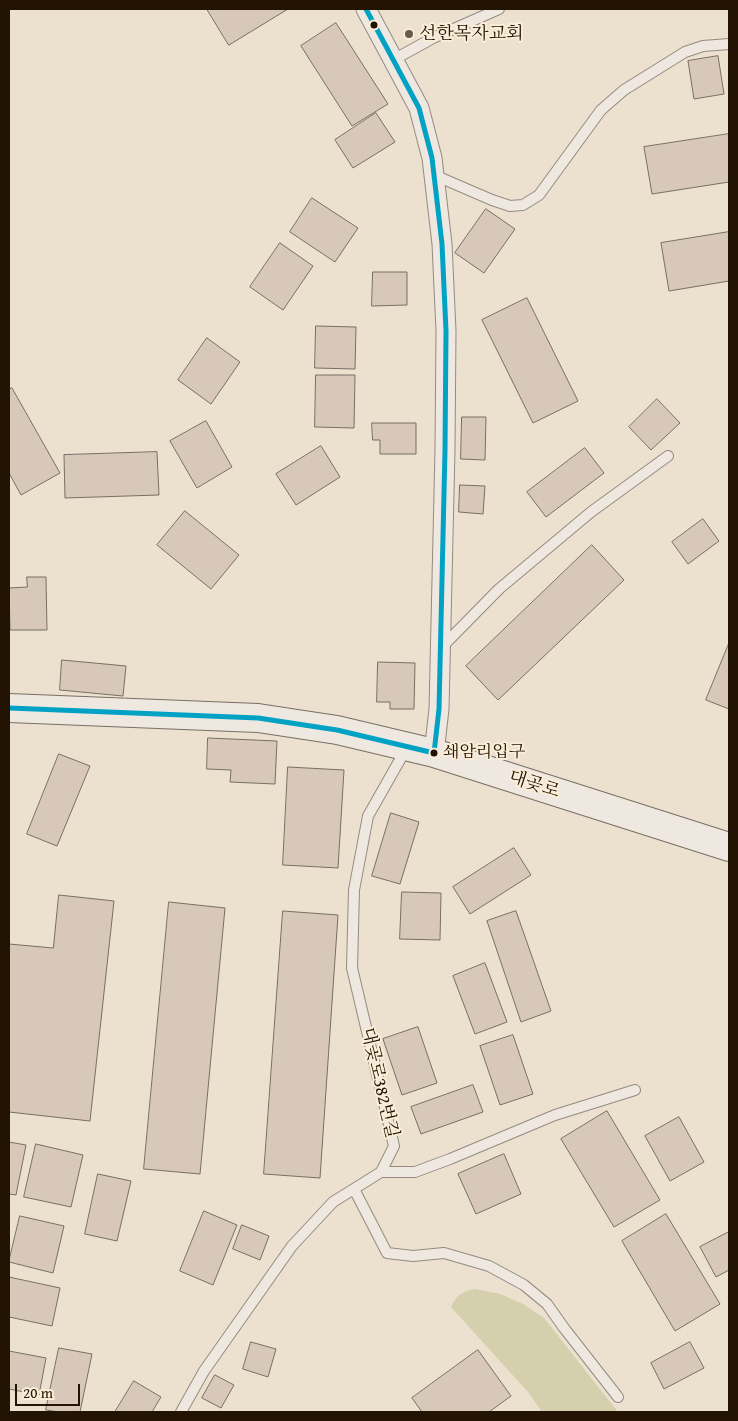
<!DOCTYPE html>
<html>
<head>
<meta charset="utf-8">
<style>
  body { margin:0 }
  #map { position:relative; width:738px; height:1421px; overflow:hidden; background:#ece0cf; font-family:"Gentium Book Plus",serif }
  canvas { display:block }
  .frame { position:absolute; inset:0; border:10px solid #221303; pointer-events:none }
  .scale { position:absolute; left:15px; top:1384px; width:65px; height:22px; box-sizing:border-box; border:2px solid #221303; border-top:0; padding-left:6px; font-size:15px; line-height:18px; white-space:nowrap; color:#221303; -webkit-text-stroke:4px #fbedd7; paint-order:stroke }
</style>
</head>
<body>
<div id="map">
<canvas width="738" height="1421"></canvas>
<div class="frame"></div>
<div class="scale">20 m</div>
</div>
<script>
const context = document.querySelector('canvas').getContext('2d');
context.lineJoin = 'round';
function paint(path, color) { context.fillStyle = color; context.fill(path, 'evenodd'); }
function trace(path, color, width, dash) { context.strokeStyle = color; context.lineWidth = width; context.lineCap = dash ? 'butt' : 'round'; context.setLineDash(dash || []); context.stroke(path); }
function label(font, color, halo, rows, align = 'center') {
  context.font = font + ' "Gentium Book Plus","Noto Serif KR",serif'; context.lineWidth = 4; context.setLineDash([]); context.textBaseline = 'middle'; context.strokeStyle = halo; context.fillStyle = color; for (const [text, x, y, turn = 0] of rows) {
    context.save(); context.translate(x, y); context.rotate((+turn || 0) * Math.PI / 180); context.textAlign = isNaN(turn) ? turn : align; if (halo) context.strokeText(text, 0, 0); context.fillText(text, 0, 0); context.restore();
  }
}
const green = new Path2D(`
  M 475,1289 L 500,1294 L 523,1304 L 544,1318 L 618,1412 L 542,1412 L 528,1392 L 451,1307 C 457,1295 462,1291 475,1289 Z`);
const building = new Path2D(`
  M 207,9 L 288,9 L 229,45 Z
  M 336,23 L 388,104 L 352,126 L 301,46 Z
  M 718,56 L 724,94 L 694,99 L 688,61 Z
  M 376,113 L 395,142 L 353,168 L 335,140 Z
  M 729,134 L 729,182 L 652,194 L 644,147 Z
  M 312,198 L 358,228 L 335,262 L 290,232 Z
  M 486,209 L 515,229 L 484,273 L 455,253 Z
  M 729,232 L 729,281 L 669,291 L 661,243 Z
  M 280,243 L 313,266 L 283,310 L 250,287 Z
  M 373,272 L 407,272 L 407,305 L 372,306 Z
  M 527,298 L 578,401 L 533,423 L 482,320 Z
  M 316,326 L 356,327 L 355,369 L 315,368 Z
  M 207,338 L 240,362 L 211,404 L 178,380 Z
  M 316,375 L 355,375 L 354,428 L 315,427 Z
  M 12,388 L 60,473 L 21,495 L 9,473 L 9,390 Z
  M 657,399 L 680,423 L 651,450 L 629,427 Z
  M 462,417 L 486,417 L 485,460 L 461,459 Z
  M 206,421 L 232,467 L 197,488 L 170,441 Z
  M 372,423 L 416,423 L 416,454 L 380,454 L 380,440 L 373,440 Z
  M 321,446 L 340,477 L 296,505 L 276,474 Z
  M 585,448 L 604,473 L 546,517 L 527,492 Z
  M 157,452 L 159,495 L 65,498 L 64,455 Z
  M 460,485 L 485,486 L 483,514 L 459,512 Z
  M 185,511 L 239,555 L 211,589 L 157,545 Z
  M 703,519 L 719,541 L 688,564 L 672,542 Z
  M 592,545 L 624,580 L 498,700 L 466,666 Z
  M 27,577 L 46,577 L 47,630 L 10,630 L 9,588 L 27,587 Z
  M 729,643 L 729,709 L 706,700 Z
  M 62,660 L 126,666 L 123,696 L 60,690 Z
  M 378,662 L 415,663 L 414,709 L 390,709 L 390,702 L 377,702 Z
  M 208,738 L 277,741 L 275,784 L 230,782 L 231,770 L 207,769 Z
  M 59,754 L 90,766 L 57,846 L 27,834 Z
  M 288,767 L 344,770 L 338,868 L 283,865 Z
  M 391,813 L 419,822 L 400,884 L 372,876 Z
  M 514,848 L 531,875 L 470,914 L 453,887 Z
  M 402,892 L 441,893 L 440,940 L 400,939 Z
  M 59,895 L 114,901 L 90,1121 L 9,1112 L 9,944 L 53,948 Z
  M 169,902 L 225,908 L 200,1174 L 144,1169 Z
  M 283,911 L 338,915 L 320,1178 L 264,1174 Z
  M 516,911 L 551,1011 L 521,1022 L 487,921 Z
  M 485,963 L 507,1022 L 475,1034 L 453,976 Z
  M 418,1027 L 437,1083 L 402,1095 L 383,1039 Z
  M 513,1035 L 533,1094 L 500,1105 L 480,1046 Z
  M 473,1085 L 483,1112 L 421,1134 L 411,1107 Z
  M 607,1111 L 660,1200 L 614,1227 L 561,1139 Z
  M 679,1117 L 704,1162 L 670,1181 L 645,1136 Z
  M 9,1142 L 26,1145 L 16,1195 L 9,1194 Z
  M 36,1144 L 83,1155 L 71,1207 L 24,1197 Z
  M 504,1154 L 521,1194 L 476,1214 L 458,1174 Z
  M 98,1174 L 131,1181 L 117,1241 L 85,1234 Z
  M 204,1211 L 237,1225 L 213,1285 L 180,1271 Z
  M 666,1214 L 720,1304 L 675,1331 L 622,1241 Z
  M 20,1216 L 64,1226 L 53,1273 L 9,1262 Z
  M 242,1225 L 269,1236 L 260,1260 L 233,1249 Z
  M 729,1232 L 729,1270 L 716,1277 L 700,1247 Z
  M 9,1277 L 60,1288 L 52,1326 L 9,1317 Z
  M 251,1342 L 276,1349 L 268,1377 L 243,1369 Z
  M 690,1342 L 704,1368 L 664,1389 L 651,1363 Z
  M 59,1348 L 92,1354 L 80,1412 L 59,1412 L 46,1410 Z
  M 478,1350 L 511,1396 L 489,1412 L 422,1412 L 412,1398 Z
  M 9,1351 L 46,1358 L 39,1395 L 9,1389 Z
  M 215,1375 L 234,1385 L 221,1408 L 202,1398 Z
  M 134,1381 L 161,1397 L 152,1412 L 115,1412 Z`);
const lane = new Path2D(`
  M 393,60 L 433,38 L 499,9
  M 434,175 L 492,200 L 510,206 L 523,205 L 539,195 L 601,110 L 624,90 L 685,52 L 703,46 L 729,44
  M 442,647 L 499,589 L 591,512 L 668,456
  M 381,1172 L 415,1172 L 450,1159 L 555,1115 L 635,1090
  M 354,1189 L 387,1253 L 413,1256 L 444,1253 L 489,1266 L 524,1285 L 547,1304 L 564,1328 L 618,1397
  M 181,1412 L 204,1371 L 292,1246 L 333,1202 L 381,1172 L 394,1146 L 352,968 L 354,890 L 368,816 L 406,749`);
const street = new Path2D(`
  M 366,9 L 419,108 L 432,158 L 442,244 L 446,331 L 445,450 L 439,709 L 434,753`);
const secondary = new Path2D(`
  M 9,708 L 258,718 L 337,730 L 434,753 L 729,847`);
const bus1 = new Path2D(`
  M 9,708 L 258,718 L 337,730 L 434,753 L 439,709 L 445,450 L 446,331 L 442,244 L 432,158 L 419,108 L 366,9`);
const markers = [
  [374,25,4.5,"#221303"],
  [409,34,5,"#695b4a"],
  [434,753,4.5,"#221303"]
];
const busNames = [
  ["쇄암리입구",443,753]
];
const poiNames = [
  ["선한목자교회",419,34]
];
const streetNames = [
  ["대곶로",534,785,18],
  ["대곶로382번길",379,1083,77]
];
paint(green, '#d4d0ad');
paint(building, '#d8c8b9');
trace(building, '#776f64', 1);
trace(lane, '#948b80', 12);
trace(street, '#948b80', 21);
trace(secondary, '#776f64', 30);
trace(lane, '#efe8e0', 10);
trace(street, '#efe8e0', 19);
trace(secondary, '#efe8e0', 28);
trace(bus1, '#02a2c4', 5);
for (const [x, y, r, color] of markers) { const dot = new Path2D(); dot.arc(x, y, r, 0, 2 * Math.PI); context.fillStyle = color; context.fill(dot); trace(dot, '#fbedd7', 2); }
label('17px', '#221303', '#fbedd7', busNames, 'left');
label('18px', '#221303', '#fbedd7', poiNames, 'left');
label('18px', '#221303', '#fbedd7', streetNames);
</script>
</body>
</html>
